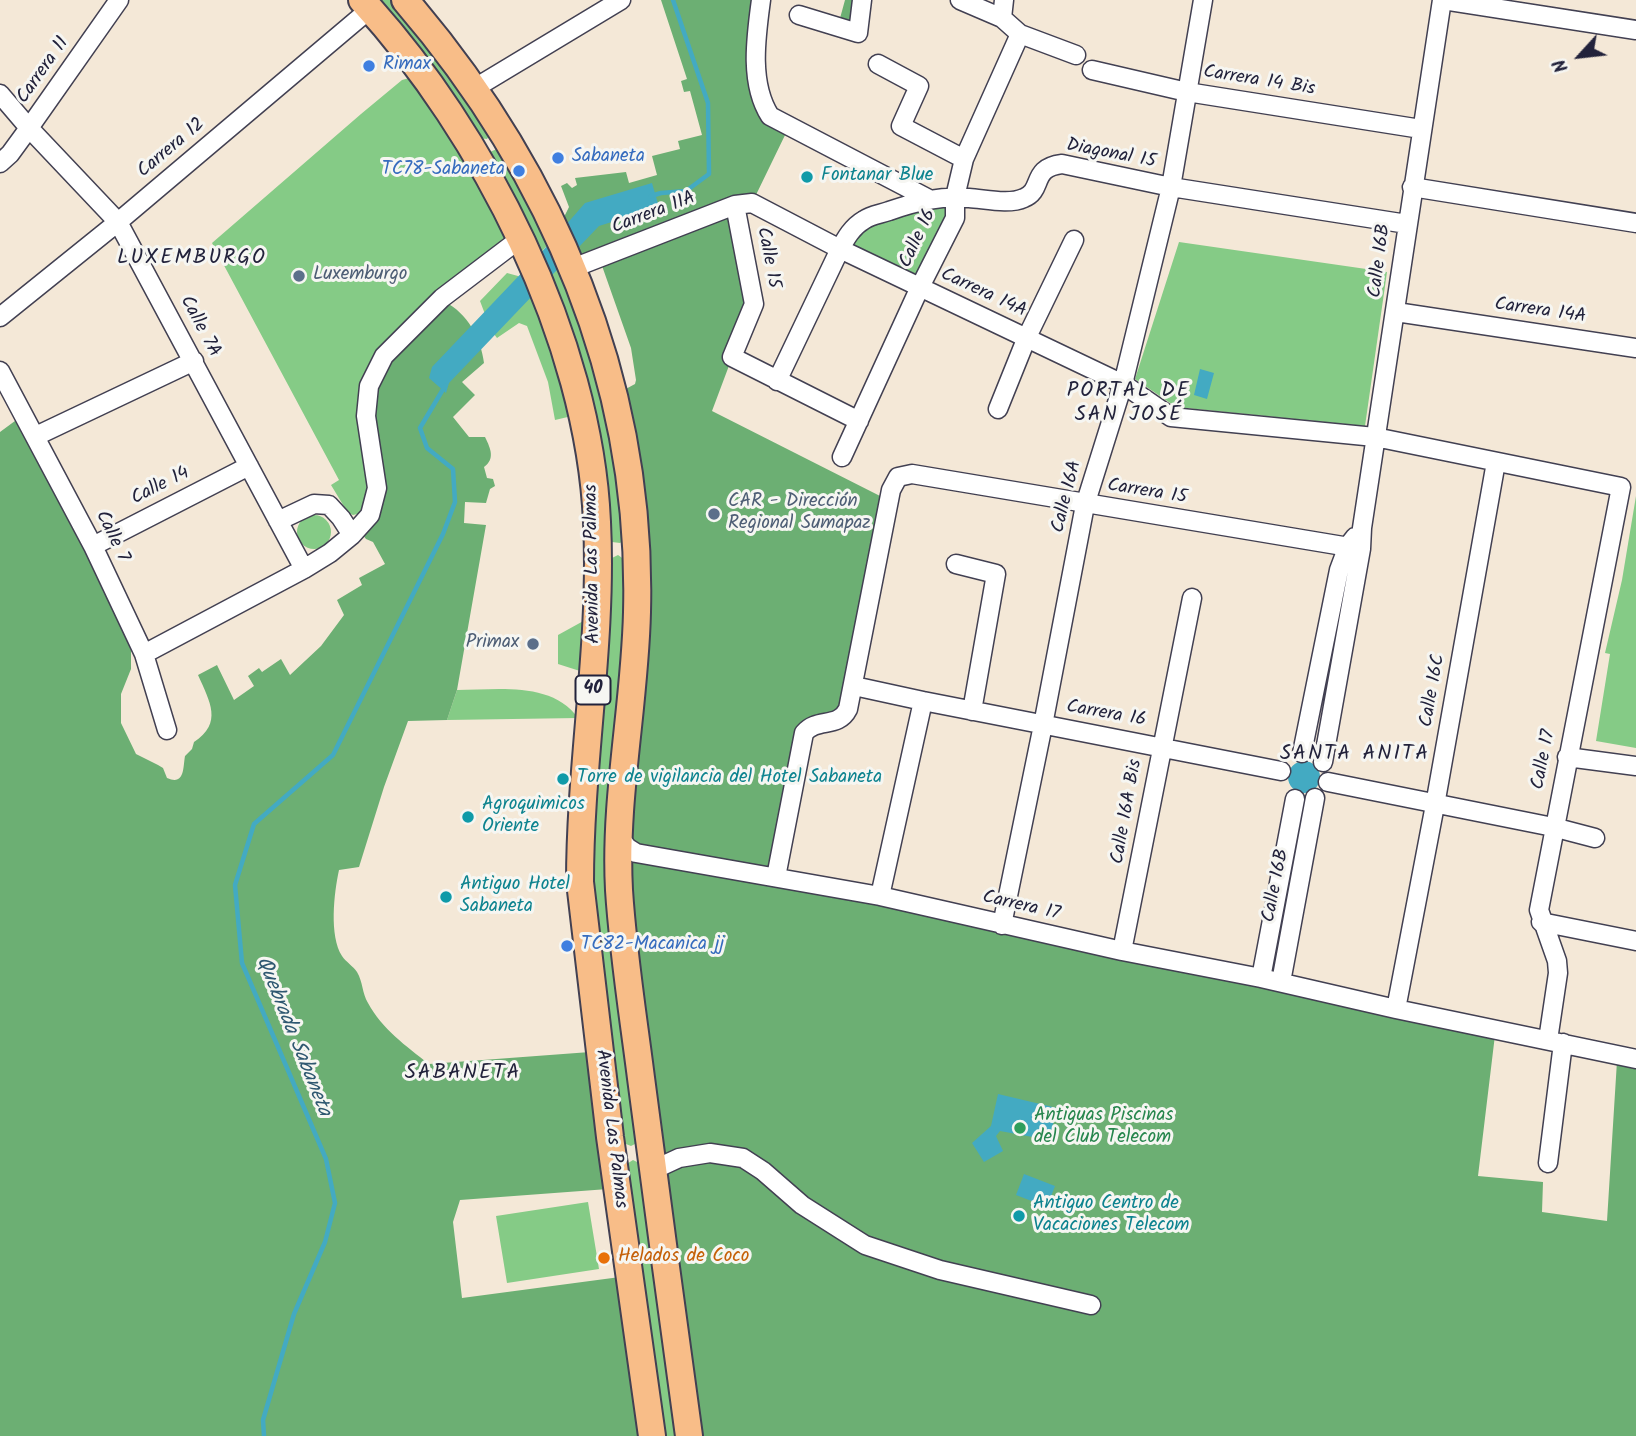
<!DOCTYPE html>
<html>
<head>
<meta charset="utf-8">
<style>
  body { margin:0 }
  #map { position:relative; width:1636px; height:1436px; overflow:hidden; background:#f4e8d7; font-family:Kalam,sans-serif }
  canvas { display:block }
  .north { position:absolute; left:1545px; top:21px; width:70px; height:70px; -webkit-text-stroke:5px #f6f6f2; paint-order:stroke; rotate:243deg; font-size:19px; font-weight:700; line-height:28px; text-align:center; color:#22223b }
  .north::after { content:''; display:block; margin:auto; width:24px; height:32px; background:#22223b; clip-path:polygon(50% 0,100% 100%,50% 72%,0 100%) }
</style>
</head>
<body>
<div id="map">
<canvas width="1636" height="1436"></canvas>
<div class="north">N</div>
</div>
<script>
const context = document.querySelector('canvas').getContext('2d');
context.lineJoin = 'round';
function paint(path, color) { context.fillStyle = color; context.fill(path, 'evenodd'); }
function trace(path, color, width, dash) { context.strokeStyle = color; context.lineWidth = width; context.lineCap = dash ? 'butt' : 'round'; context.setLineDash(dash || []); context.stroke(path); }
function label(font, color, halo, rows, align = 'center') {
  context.font = font + ' Kalam,sans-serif'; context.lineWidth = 6; context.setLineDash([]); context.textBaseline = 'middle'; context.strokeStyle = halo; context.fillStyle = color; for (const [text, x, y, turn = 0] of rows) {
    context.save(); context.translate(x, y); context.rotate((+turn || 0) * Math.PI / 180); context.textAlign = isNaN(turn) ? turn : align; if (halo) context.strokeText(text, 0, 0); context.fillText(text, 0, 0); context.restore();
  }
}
const green = new Path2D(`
  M 373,0 L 392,0 L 420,31 L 491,133 L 487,139 L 479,138 Z
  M 413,77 L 468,157 L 511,239 L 436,296 L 362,513 L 353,515 L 348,513 L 331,485 L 339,480 L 212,243 L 361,114 L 402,80 Z
  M 499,148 L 551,242 L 538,255 L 489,159 L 490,152 Z
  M 952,201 L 952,217 L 919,283 L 845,248 L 868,222 Z
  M 1179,242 L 1387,272 L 1365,426 L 1176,407 L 1135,379 Z
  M 561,265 L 590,336 L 620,477 L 623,541 L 620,543 L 612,542 L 609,538 L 548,279 Z
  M 507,273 L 518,276 L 537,301 L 572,416 L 555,420 L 548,382 L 527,326 L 519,323 L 497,338 L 491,330 L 480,301 Z
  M 1636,496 L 1636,748 L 1596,741 L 1610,654 L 1605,653 L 1622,580 Z
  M297 532a17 17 0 1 1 34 0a17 17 0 1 1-34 0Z
  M 618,555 L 625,560 L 637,1143 L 631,1146 L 621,1142 L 589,880 L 610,559 Z
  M 587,619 L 583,672 L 558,664 L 558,635 Z
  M 457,690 C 496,690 552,681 578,718 L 447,720 Z
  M 633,1160 L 641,1164 L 680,1436 L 660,1436 L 625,1165 Z
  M 588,1202 L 599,1269 L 507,1283 L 496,1216 Z`);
const forest = new Path2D(`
  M 661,0 L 756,0 L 751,85 L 787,131 L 754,199 L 578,260 L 564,217 L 569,207 L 561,186 L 567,183 L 572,188 L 577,185 L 575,178 L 626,172 L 629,183 L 657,175 L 652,156 L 680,149 L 678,141 L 702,135 L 690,91 L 684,92 L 681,81 L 687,79 Z
  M 845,0 L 857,0 L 853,26 L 839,22 Z
  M 731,213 L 748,302 L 730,363 L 712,411 L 884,498 L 840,711 L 817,717 L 771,871 L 632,843 L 622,391 L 635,384 L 636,380 L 631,348 L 601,263 Z
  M 445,302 C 467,313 481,338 484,363 L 462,382 L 475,395 L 453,417 L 469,437 L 485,437 C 491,449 495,459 484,467 L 487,478 L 493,479 L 495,486 L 490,489 L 486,503 L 465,502 L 464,523 L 486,525 L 457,690 L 447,720 L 408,721 L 384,787 L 359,867 L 339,870 C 334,893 329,936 342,956 C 346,962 353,966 357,972 C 363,982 362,993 368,1003 C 382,1029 406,1046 429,1064 L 590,1052 L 608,1189 L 460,1200 L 453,1222 L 462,1298 L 620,1277 L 642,1436 L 0,1436 L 0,432 L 19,418 L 89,550 L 131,650 L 131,669 L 121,694 L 121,723 L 136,754 L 158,765 L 163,768 L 167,778 C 185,786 183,767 185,756 L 192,749 L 194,742 C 223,723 210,702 198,675 L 217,665 L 234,700 L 254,686 L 248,676 L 259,668 L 262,672 L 281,659 L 290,675 L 321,646 L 344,615 L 337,600 L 362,585 L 359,578 L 385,564 L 373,542 L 366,539 L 363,535 L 376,517 L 371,417 L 375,386 L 388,360 Z
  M 632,860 L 879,902 L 1495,1035 L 1478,1176 L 1543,1182 L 1542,1212 L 1607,1221 L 1617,1061 L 1636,1065 L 1636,1436 L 698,1436 L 632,935 L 630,861 Z`);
const water = new Path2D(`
  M 652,183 L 659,207 L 599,226 L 449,383 L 446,393 L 429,378 L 432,367 L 551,242 L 585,203 Z
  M 1200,369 L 1214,373 L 1207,399 L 1194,395 Z
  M1288 777a16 16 0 1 1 32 0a16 16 0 1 1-32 0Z
  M 998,1094 L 1057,1108 L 1049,1140 L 1000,1131 L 996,1136 L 1003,1151 L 984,1162 L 972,1143 L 991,1126 Z
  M 1024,1174 L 1055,1186 L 1047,1207 L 1016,1195 Z`);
const stream = new Path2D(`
  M 651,196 L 661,193 L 686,191 L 709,174 L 708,103 L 673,0
  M 264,1436 L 263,1420 L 294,1314 L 325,1242 L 335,1203 L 326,1159 L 242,963 L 235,885 L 254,824 L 333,755 L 443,534 L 455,502 L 453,469 L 427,448 L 420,428 L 445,386`);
const street = new Path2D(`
  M 761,0 C 756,37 749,83 770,116 L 927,198
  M 960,0 L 1002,18
  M 1443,0 L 1636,30
  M 799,15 L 858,33 L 862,0
  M 1020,34 L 1076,55
  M 878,64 L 919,86 L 901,126 L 964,159
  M 1092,70 L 1187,92 L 1421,129
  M 475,88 L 621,0
  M 0,94 L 29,128 L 118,222 L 304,569
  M 0,163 L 10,154 L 29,128 L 119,0
  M 1412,187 L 1636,223
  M 735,205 L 754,304 L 732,357 L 859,421
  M 573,268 L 735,205 L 752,203 L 840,249 L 1123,384 L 1171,417 L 1375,437 L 1621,487 L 1539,910 L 1557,961 L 1558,973 L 1548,1040
  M 1396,312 L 1636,348
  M 0,317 L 118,222 L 370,9
  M 0,371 L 93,546 L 144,654 L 167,730
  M 777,381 L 840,249 C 846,238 852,227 864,220 C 871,215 881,214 889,211 C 918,201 939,196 969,198 C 985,199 1009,205 1024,198 C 1044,190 1030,168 1062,164 L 1171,187 L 1407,224
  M 998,409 L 1027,337 L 1074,240
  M 36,436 L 194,361
  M 842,457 L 920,287 L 955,218 L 955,197 L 964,159 L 1020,34 L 1002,18 L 1004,0
  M 278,521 L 314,504 L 329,505 L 341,518 L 352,535
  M 93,546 L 249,466
  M 956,564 L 996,574 L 972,711
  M 144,654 L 304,569 L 330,553 L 352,535 L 370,515 L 377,488 L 366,416 L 369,386 L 384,356 L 442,298 L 521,238
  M 854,686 L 923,701 L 1281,771
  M 1302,753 L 1339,570 L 1348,546 L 1355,537
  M 1567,757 L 1636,766
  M 1323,762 L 1361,549 L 1362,528 L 1442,0
  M 1328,782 L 1553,827 L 1595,838
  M 620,838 L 628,848 L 636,853 L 880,896 L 1122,951 L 1261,978 L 1396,1009 L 1636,1059
  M 776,877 L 804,733 C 817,717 838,729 848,709 L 891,490 L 898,477 L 912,474 L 1361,549
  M 880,896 L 923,701
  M 1541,922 L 1636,941
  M 1002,925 L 1043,725 L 1085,505 L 1123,384 L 1171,187 L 1203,0
  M 1122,951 L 1192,598
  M 1261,978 L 1295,799
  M 1281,982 L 1315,798
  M 1396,1009 L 1435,805 L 1496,462
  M 1548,1163 L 1563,1043
  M 653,1170 L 679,1158 L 710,1153 L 743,1158 L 763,1171 L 802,1205 L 865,1245 L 940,1270 L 1091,1305`);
const primary = new Path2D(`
  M 362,0 C 484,133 589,339 597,522 C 603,642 580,761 580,882 L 610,1137 L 652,1436
  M 405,0 C 553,172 643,383 637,612 C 635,705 614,798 619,890 C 623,953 633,1015 641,1078 C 656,1197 673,1317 689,1436`);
const markers = [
  [369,66,7,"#3f7fe0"],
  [558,158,7,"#3f7fe0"],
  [519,171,7,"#3f7fe0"],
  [807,177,7,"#0f9aa8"],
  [299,276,7,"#5c6f8a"],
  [714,514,7,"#5c6f8a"],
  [533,644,7,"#5c6f8a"],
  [563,779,7,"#0f9aa8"],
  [468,817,7,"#0f9aa8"],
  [446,897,7,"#0f9aa8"],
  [567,946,7,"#3f7fe0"],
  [1020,1128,7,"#2e9e5b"],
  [1019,1216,7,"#0f9aa8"],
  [604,1258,7,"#e8710a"]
];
const shields = [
  [593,690,35]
];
const shieldNames = [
  ["40",593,690]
];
const shopNames = [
  ["Rimax",383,66],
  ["Sabaneta",572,158],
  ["TC78-Sabaneta",505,171,"right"],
  ["TC82-Macanica jj",581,946]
];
const streetNames = [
  ["Carrera 11",44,71,-55],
  ["Carrera 14 Bis",1259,82,9],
  ["Carrera 12",172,149,-40],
  ["Diagonal 15",1111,155,11],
  ["Carrera 11A",654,214,-21],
  ["Calle 16",919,239,-65],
  ["Calle 15",767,258,79],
  ["Calle 16B",1381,261,-83],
  ["Carrera 14A",983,294,25],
  ["Carrera 14A",1540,312,8],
  ["Calle 7A",199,327,62],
  ["Calle 14",161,487,-27],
  ["Carrera 15",1147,493,9],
  ["Calle 16A",1068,497,-76],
  ["Calle 7",111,537,64],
  ["Avenida Las Palmas",594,564,-91],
  ["Calle 16C",1434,691,-80],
  ["Carrera 16",1106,715,10],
  ["Calle 17",1545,760,-79],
  ["Calle 16A Bis",1128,812,-80],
  ["Calle 16B",1277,886,-79],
  ["Carrera 17",1021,907,13],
  ["Avenida Las Palmas",610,1129,83]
];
const cultureNames = [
  ["Fontanar Blue",821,177],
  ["Torre de vigilancia del Hotel Sabaneta",577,779],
  ["Agroquimicos",482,806],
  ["Oriente",482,828],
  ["Antiguo Hotel",460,886],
  ["Sabaneta",460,908],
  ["Antiguo Centro de",1033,1205],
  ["Vacaciones Telecom",1033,1227]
];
const serviceNames = [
  ["Luxemburgo",313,276],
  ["CAR - Dirección",728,503],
  ["Regional Sumapaz",728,525],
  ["Primax",519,644,"right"]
];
const leisureNames = [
  ["Antiguas Piscinas",1034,1117],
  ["del Club Telecom",1034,1139]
];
const foodNames = [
  ["Helados de Coco",618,1258]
];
const neighbourhoodNames = [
  ["LUXEMBURGO",192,259],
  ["PORTAL DE",1129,392],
  ["SAN JOSÉ",1129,416],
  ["SANTA ANITA",1355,755],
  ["SABANETA",463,1074]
];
const waterNames = [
  ["Quebrada Sabaneta",292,1037,68]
];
paint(green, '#85cb86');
paint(forest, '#6caf73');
paint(water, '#43aac2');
trace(stream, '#43aac2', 4.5);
trace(street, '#424052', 21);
trace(primary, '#424052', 30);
trace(street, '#fff', 18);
trace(primary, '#f8bd88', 26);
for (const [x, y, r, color] of markers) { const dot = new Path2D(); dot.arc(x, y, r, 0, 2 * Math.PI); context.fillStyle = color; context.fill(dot); trace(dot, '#f6f6f2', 2.5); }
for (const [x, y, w] of shields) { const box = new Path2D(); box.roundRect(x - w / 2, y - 14.5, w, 29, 5); context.fillStyle = '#f6f6f2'; context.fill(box); trace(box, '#22223b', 2); }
label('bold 18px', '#22223b', null, shieldNames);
label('19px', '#366cbe', '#f6f6f2', shopNames, 'left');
label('19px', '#22223b', '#f6f6f2', streetNames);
label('19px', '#0d838f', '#f6f6f2', cultureNames, 'left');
label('19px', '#4e5e75', '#f6f6f2', serviceNames, 'left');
label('19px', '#27864d', '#f6f6f2', leisureNames, 'left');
label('19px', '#c56008', '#f6f6f2', foodNames, 'left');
context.letterSpacing = '2px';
label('21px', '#22223b', '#f6f6f2', neighbourhoodNames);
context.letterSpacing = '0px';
label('italic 21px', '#2f5871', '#f6f6f2', waterNames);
</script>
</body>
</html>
